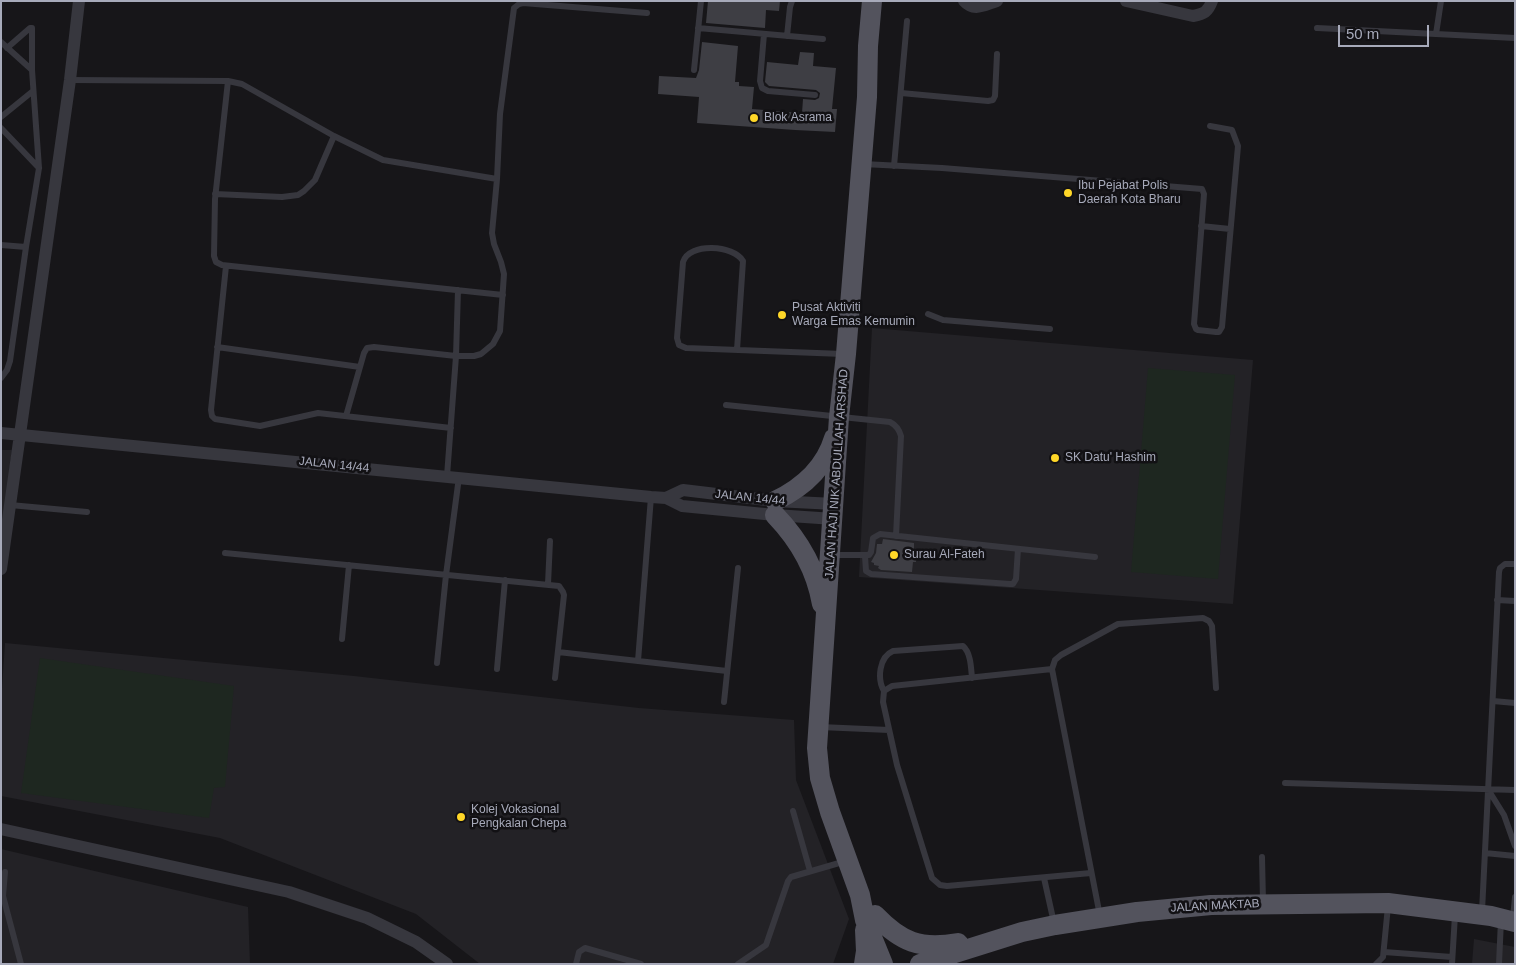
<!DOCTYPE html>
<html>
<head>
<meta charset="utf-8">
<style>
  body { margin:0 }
  #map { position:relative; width:1516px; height:965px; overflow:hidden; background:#171619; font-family:Helvetica,sans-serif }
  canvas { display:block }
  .frame { position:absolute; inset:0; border:2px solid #a7aaba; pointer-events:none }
  .scale { position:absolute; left:1338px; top:25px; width:91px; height:22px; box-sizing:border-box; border:2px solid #a7aaba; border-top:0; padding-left:6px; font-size:15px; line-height:18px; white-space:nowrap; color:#a7aaba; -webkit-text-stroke:4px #121114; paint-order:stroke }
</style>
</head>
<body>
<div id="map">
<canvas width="1516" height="965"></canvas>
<div class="frame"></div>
<div class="scale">50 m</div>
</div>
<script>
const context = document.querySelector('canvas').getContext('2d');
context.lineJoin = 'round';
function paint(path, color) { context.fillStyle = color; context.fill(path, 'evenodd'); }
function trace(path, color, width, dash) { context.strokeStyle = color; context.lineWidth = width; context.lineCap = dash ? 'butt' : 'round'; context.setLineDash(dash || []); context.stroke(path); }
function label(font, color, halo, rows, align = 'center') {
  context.font = font + ' Helvetica,sans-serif'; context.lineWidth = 5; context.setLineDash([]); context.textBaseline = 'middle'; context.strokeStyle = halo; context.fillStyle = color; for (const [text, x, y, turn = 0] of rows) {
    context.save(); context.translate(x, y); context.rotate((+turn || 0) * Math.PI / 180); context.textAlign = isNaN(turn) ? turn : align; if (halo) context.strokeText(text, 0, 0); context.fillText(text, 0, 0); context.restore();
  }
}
const built = new Path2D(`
  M 872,328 L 1253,360 L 1233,604 L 859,577 Z
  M 1,450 L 12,450 L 1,538 Z
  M 5,643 L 354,676 L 639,708 L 794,720 L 796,780 L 849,919 L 833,964 L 480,964 L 416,914 L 220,838 L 1,796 L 1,703 Z
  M 1,849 L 248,907 L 250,964 L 1,964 Z
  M 1474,939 L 1515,947 L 1515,964 L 1472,964 Z`);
const green = new Path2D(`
  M 1148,368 L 1235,375 L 1218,579 L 1131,572 Z
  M 40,658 L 234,686 L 225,787 L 214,788 L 209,818 L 21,793 Z`);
const building = new Path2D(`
  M 708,1 L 780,1 L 779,11 L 766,10 L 765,28 L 706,23 Z
  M 702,42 L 738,46 L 735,82 L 739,82 L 739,86 L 754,87 L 752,109 L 802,113 L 803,99 L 815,100 L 819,98 L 820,93 L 816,90 L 769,86 L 765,82 L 767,62 L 798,65 L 800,52 L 814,53 L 813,66 L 836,68 L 832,109 L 837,109 L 835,132 L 795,130 L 697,123 L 699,97 L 658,94 L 659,76 L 696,78 L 699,70 Z
  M 883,539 L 914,543 L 914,549 L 917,549 L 916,562 L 913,562 L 912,572 L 881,570 L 878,568 L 879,566 L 874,565 L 874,563 L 871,562 L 876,553 L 877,544 L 882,544 Z`);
const lane = new Path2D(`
  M 698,28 L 823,39
  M 1317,28 L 1515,38
  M 764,34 L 760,81 L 762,88 L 768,91 L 815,95
  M 1436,34 L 1441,1
  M 787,36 L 790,7 L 792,1
  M 1,42 L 32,70 L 39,168 L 26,247 L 10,361 L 7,370 L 1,378
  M 7,48 L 30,28 L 32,28 L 32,70
  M 694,70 L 701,1
  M 70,80 L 228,81 L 242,84 L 334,136 L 383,160 L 497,179
  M 228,81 L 215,199 L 214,256 L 216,262 L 222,265 L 503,295
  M 901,93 L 988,101 L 993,100 L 995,96 L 997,54
  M 1,117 L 33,91
  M 1,128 L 39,168
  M 863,164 L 942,168 L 1202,189 L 1204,194 L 1194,324 L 1196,329 L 1198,330 L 1216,332 L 1219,332 L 1222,327 L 1238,146 L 1232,130 L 1210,126
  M 894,166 L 907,21
  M 215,194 L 282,197 L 298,195 L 304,191 L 315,180 L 334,136
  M 1201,226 L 1230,229
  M 1,245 L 26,247
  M 226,266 L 211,410 L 212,416 L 215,419 L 260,426 L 318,413 L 451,428
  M 928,314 L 943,320 L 1050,329
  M 217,347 L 360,367
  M 737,350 L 743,261 C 734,245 689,242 683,262 L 677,338 L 679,345 L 686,348 L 843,354
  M 726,405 L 890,422 C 896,425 899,429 901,436 L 896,536
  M 346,416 L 364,353 L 367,348 L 374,347 L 456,356 L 458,290
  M 447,476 L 456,356 L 474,356 L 481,354 L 493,344 L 500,331 L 504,274 L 501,262 L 494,244 L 492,233 L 497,179 L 500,114 L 514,8 L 519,4 L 523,3 L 647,13
  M 10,505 L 87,512
  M 225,553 L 559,586 L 563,592 L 564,595 L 555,678
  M 833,555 L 869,555 L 871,552 L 873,538 L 880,534 L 1095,557
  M 865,556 L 866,571 L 871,574 L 1010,584 L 1013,584 L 1016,579 L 1018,549
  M 548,584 L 550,541
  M 1497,600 L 1515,601
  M 342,639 L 349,565
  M 558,652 L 727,671
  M 638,661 L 651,497
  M 437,663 L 446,575 L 459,477
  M 497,669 L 505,580
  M 1052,669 L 892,686 L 884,691 L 883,702 L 897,765 L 932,878 L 940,885 L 947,886 L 1091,873
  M 884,691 C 877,679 879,657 893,651 L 963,646 C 971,653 971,668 972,678
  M 1493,701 L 1515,703
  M 724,702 L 738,568
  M 820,727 L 889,730
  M 1285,783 L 1515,790
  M 1489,791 L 1504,815 L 1515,846
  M 793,811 L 810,871
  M 1485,853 L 1515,856
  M 1262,857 L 1263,901
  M 5,872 L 3,896 L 21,964
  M 1044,878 L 1054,923
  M 1482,911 L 1499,572 L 1500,568 L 1505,564 L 1515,564
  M 1100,916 L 1052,669 L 1055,660 L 1061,655 L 1118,624 L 1203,618 L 1209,621 L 1212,626 L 1216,688
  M 1513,918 L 1515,897
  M 1384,952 L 1452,957
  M 576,964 L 579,952 L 585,948 L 641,964
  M 738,964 L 766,945 L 788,881 L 791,877 L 846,861
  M 1376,964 L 1383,957 L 1388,906
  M 1452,964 L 1455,915
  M 1499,964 L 1501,920`);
const street = new Path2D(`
  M 964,1 C 974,12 984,5 997,1
  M 1126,1 L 1193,16 C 1204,14 1208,12 1212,1
  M 1,433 L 651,497 L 666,498 L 683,490 L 775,501 L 835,504
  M 666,498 L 682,506 L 775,515 L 834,519
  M 1,569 L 70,80 L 79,1
  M 1,829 L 289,892 L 367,918 L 416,942 L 447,964`);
const primary = new Path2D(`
  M 872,1 L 868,46 L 867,97 L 846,354 L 839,417 L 817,748 L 820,778 L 830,812 L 860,895 L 865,920 L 883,964
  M 775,501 C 802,488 825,468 834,438
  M 775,515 C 799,540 816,569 822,604
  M 875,915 C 901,942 920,950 958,943
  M 864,964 L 866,951 L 865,930
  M 920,964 L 1022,932 L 1055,925 L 1137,912 L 1211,905 L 1388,903 L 1491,916 L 1515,922`);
const markers = [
  [754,118,5,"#ffd728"],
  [1068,193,5,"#ffd728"],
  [782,315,5,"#ffd728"],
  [1055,458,5,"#ffd728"],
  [894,555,5,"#ffd728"],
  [461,817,5,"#ffd728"]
];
const poiNames = [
  ["Blok Asrama",764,118],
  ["Ibu Pejabat Polis",1078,186],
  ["Daerah Kota Bharu",1078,200],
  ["Pusat Aktiviti",792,308],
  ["Warga Emas Kemumin",792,322],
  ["SK Datu' Hashim",1065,458],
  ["Surau Al-Fateh",904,555],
  ["Kolej Vokasional",471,810],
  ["Pengkalan Chepa",471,824]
];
const streetNames = [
  ["JALAN 14/44",334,465,6],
  ["JALAN HAJI NIK ABDULLAH ARSHAD",837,474,-86],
  ["JALAN 14/44",750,498,6],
  ["JALAN MAKTAB",1215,906,-3]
];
paint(built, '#232226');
paint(green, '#1e2720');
paint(building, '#3e3e44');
trace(lane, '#37373e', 6);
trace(street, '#37373e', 12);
trace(primary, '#53535d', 20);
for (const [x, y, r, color] of markers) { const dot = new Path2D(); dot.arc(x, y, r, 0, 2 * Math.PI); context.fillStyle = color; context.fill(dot); trace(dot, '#121114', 2); }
label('12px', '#a7aaba', '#121114', poiNames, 'left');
label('12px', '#a7aaba', '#121114', streetNames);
</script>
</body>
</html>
